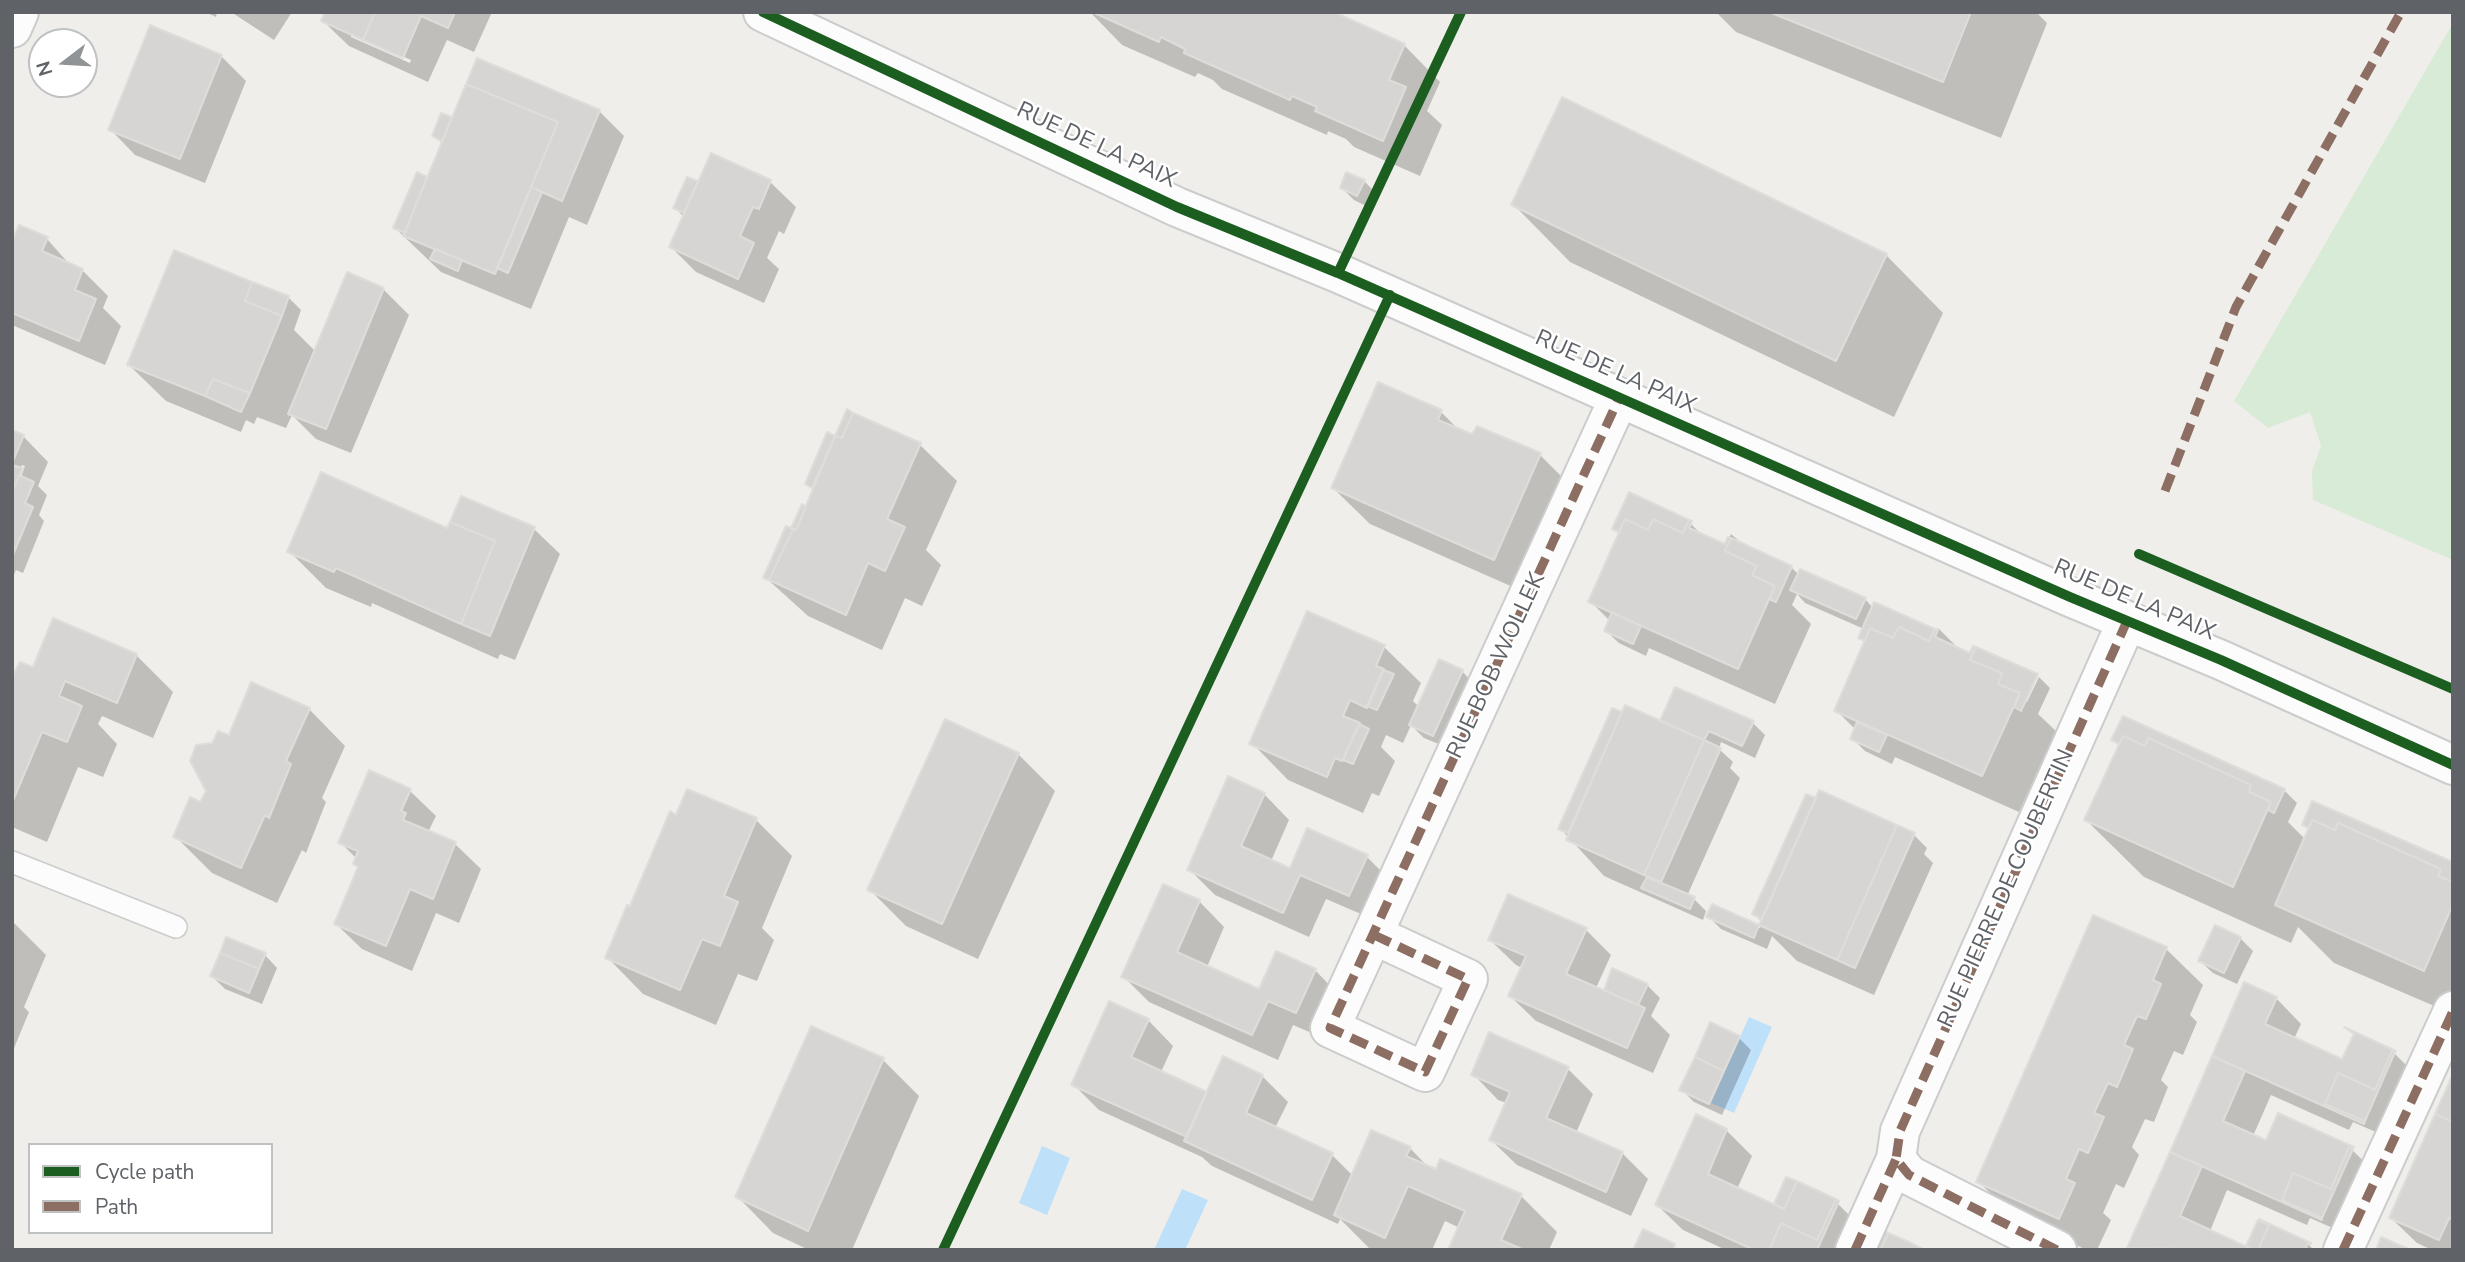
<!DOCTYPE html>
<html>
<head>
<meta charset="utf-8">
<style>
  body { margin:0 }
  #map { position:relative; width:2465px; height:1262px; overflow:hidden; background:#efeeea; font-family:"Nunito Sans",sans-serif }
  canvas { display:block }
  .frame { position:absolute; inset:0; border:14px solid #5f6368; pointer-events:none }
  .legend { position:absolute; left:28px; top:1143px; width:245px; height:91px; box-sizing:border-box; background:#fff; border:2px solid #bfc1c3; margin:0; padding:9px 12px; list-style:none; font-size:21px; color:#5f6368 }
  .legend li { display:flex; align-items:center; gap:14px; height:35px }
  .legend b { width:35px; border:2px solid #bfc1c3 }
  .north { position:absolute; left:28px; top:28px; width:70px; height:70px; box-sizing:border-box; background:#fff; border:2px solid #bfc1c3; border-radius:50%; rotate:253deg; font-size:19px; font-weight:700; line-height:28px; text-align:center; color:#5f6368 }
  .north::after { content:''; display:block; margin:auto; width:24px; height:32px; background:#919496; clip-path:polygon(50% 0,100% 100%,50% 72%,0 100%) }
</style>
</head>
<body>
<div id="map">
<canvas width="2465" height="1262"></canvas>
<div class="frame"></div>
<ul class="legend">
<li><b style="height:9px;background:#1b5e20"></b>Cycle path</li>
<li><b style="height:9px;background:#8d6e63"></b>Path</li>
</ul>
<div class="north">N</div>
</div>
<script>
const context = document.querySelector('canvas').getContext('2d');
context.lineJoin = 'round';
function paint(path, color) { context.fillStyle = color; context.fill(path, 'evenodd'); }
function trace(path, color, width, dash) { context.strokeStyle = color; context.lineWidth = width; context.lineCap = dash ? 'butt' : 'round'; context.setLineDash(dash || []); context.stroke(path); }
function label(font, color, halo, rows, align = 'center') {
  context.font = font + ' "Nunito Sans",sans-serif'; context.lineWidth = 5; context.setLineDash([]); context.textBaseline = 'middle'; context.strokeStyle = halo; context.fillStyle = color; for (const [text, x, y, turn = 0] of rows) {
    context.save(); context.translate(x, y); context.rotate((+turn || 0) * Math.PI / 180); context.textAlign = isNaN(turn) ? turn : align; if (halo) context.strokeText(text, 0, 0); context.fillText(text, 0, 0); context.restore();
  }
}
const green = new Path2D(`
  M 2453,23 L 2453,560 L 2313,500 L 2312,471 L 2321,446 L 2310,412 L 2268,428 L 2234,401 Z`);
const water = new Path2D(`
  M 1749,1017 L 1772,1027 L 1734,1113 L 1711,1103 Z
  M 1042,1146 L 1070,1158 L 1047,1215 L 1019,1203 Z
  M 1182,1189 L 1208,1200 L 1185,1250 L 1154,1250 Z`);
const shadow = new Path2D(`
  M 205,12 L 217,12 L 216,17 Z
  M 231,12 L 292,12 L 274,40 Z
  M 327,12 L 492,12 L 474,52 L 447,40 L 428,82 L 349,46 L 323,21 ZM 351,33 L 411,60 L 410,63 L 351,37 Z
  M 1090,12 L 1329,12 L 1404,45 L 1440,82 L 1427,111 L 1442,125 L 1420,176 L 1354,147 L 1346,139 L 1328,131 L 1327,135 L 1222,89 L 1213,80 L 1198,73 L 1195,77 L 1122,45 Z
  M 1716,12 L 2036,12 L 2047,23 L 2001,138 L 1736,32 Z
  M 221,56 L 246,81 L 205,183 L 135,155 L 110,129 Z
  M 599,111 L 624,136 L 587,225 L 569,217 L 531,309 L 441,272 L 395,228 L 426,178 L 428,180 L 443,144 L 434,136 L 442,115 L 453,119 Z
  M 711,155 L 770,182 L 796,207 L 784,234 L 779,231 L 767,258 L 779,269 L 764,303 L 696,272 L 671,247 L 684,217 L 675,208 L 697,183 L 698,185 Z
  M 1364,181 L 1377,194 L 1370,208 L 1354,200 L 1342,188 Z
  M 1513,204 L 1886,255 L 1943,313 L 1894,417 L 1570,262 Z
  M 47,239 L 71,266 L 82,270 L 108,296 L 103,308 L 121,326 L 105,365 L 12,325 L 12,247 Z
  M 348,275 L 383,289 L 409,315 L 351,453 L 316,439 L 292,415 L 286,428 L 257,417 L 254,424 L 246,420 L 241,432 L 166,401 L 129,365 L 288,297 L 301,310 L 294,330 L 316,352 Z
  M 848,412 L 920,445 L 957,481 L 926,550 L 941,565 L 922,606 L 905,598 L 882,650 L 808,616 L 765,577 L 802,507 L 807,510 L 815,492 L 807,484 L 828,434 L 836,438 Z
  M 1441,412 L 1461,432 L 1540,455 L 1576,491 L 1531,595 L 1370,524 L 1333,488 Z
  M 12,432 L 23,436 L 48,462 L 38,486 L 47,495 L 39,515 L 44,521 L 23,573 L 16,570 L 13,577 ZM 22,465 L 25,466 L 21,477 L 17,477 Z
  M 1629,495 L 1688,521 L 1701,534 L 1725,546 L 1731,534 L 1745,546 L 1791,567 L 1799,575 L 1865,599 L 1873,608 L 1936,632 L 1938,628 L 1960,650 L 2036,675 L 2025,699 L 2027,702 L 2039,677 L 2050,688 L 2038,714 L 2056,731 L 2019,812 L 1895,757 L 1892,764 L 1865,751 L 1852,738 L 1856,730 L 1836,710 L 1866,643 L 1860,637 L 1864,629 L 1805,603 L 1797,594 L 1792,605 L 1811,624 L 1775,704 L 1649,648 L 1646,656 L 1619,643 L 1606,631 L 1610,621 L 1590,601 L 1620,535 L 1614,528 Z
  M 462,498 L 534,529 L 560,554 L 515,660 L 500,654 L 498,659 L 372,603 L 371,607 L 326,588 L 289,551 L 448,530 Z
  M 1308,613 L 1384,647 L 1421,683 L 1413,701 L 1419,707 L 1462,671 L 1474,684 L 1446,747 L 1424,738 L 1411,725 L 1403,743 L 1386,735 L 1381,747 L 1395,761 L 1379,796 L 1372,793 L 1363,813 L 1288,780 L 1252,743 Z
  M 136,655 L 173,692 L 153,738 L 102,716 L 98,724 L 117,744 L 103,777 L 78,767 L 47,842 L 12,827 L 12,679 L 34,669 Z
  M 309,709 L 345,746 L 322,798 L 326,802 L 306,853 L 302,850 L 277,903 L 212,873 L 175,836 L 201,804 L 208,791 L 214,745 Z
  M 1613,710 L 1668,726 L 1753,723 L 1765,735 L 1755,758 L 1721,742 L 1719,749 L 1733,762 L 1730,768 L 1740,778 L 1687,896 L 1694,899 L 1706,911 L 1703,920 L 1604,876 L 1560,828 Z
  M 2124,718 L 2284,790 L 2297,803 L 2288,822 L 2305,839 L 2309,830 L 2304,825 L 2453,864 L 2453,1014 L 2334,963 L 2298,927 L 2291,943 L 2144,877 L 2086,820 L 2120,746 L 2114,740 Z
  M 1018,754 L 1055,791 L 978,959 L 906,926 L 869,889 Z
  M 370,773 L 410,791 L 436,816 L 428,832 L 455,844 L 481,869 L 459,923 L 436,913 L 412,971 L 362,949 L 336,924 L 360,868 L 357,859 L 340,842 Z
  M 1264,794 L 1289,820 L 1271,861 L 1291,870 L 1367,857 L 1392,882 L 1375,920 L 1326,899 L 1309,937 L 1215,895 L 1189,869 Z
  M 677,817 L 756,820 L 792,856 L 762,928 L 774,940 L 757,981 L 738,974 L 716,1025 L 643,994 L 607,957 Z
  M 1914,835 L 1927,848 L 1924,854 L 1933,863 L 1874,995 L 1797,961 L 1772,936 L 1767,949 L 1721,929 L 1708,916 L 1713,906 L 1760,928 L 1762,922 L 1754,914 Z
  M 1199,901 L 1224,927 L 1207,967 L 1260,991 L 1315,970 L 1340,996 L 1321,1037 L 1293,1025 L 1278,1060 L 1149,1002 L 1124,977 Z
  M 2094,917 L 2166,949 L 2203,985 L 2190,1015 L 2197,1022 L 2183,1055 L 2174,1051 L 2161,1080 L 2168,1087 L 2154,1122 L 2145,1119 L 2132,1147 L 2139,1155 L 2124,1188 L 2116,1184 L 2103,1213 L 2111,1220 L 2097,1250 L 2087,1250 L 2015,1218 L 1978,1181 Z
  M 12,921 L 46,955 L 24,1007 L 29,1012 L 12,1053 Z
  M 1586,930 L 1611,955 L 1596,988 L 1611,995 L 1606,989 L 1647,985 L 1660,998 L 1651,1016 L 1670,1035 L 1653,1073 L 1536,1021 L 1510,996 L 1522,968 L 1516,965 L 1490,940 Z
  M 2240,938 L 2253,951 L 2237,984 L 2213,973 L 2200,961 Z
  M 265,955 L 277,968 L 262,1004 L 225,989 L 212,976 Z
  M 2245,985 L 2276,998 L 2301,1024 L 2294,1039 L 2343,1061 L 2392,1051 L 2418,1077 L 2378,1133 L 2353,1122 L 2349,1130 L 2271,1095 L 2253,1136 L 2267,1143 L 2349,1147 L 2375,1172 L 2335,1229 L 2310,1218 L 2307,1225 L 2227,1190 L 2210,1231 L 2247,1248 L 2259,1222 L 2307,1243 L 2314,1250 L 2131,1250 L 2129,1248 Z
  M 1148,1020 L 1173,1046 L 1161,1072 L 1208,1094 L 1262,1076 L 1288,1102 L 1275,1128 L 1332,1155 L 1353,1176 L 1410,1148 L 1430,1169 L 1521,1196 L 1557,1232 L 1549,1250 L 1450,1250 L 1460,1228 L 1445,1221 L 1432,1250 L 1371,1250 L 1340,1219 L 1338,1224 L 1212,1166 L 1202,1157 L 1099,1110 L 1073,1084 Z
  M 1739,1038 L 1751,1050 L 1722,1115 L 1694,1102 L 1681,1089 Z
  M 883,1060 L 919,1096 L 852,1250 L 809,1250 L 773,1233 L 737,1196 Z
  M 1568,1069 L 1593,1094 L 1576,1133 L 1622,1153 L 1648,1179 L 1631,1216 L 1517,1165 L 1491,1140 L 1507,1103 L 1498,1100 L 1473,1074 Z
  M 2453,1080 L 2453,1250 L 2432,1250 L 2417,1243 L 2391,1218 Z
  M 1697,1116 L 1726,1130 L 1752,1156 L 1737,1189 L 1775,1206 L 1787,1179 L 1835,1201 L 1860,1226 L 1850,1250 L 1726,1250 L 1683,1230 L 1657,1205 Z`);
const building = new Path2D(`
  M 325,12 L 375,12 L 363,40 L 321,21 Z
  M 375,12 L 455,12 L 448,28 L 421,16 L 403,58 L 363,40 Z
  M 1092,12 L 1334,12 L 1405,44 L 1389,80 L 1406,87 L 1383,141 L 1315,111 L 1317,107 L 1292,96 L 1290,100 L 1184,53 L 1185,49 L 1161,37 L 1159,42 Z
  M 1769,12 L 1971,12 L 1943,82 Z
  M 150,25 L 222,55 L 180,159 L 108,130 Z
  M 477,58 L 600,110 L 562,201 L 531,187 L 558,122 L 466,84 Z
  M 466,84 L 558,122 L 495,274 L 403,236 Z
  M 1562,97 L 1887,254 L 1836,361 L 1511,205 Z
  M 441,113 L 452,117 L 442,141 L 432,136 Z
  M 711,153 L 771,180 L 759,209 L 753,207 L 740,236 L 754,243 L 738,279 L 669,247 Z
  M 417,172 L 427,177 L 405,233 L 393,228 Z
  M 1346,172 L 1365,180 L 1357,196 L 1340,188 Z
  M 687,177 L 698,181 L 684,213 L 673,208 Z
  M 531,187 L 542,192 L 508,273 L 497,268 Z
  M 19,225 L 48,237 L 42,251 L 83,269 L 75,290 L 96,299 L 79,341 L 12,313 L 12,242 Z
  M 435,249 L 462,260 L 458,271 L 430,259 Z
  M 174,250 L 252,282 L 245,301 L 282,316 L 250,393 L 213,379 L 205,396 L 127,365 Z
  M 347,272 L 384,288 L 326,429 L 288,414 Z
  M 252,282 L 289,296 L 282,316 L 245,301 Z
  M 213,379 L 250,393 L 241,412 L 205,396 Z
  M 1378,382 L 1442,410 L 1438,420 L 1472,434 L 1477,426 L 1541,453 L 1494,560 L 1331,488 Z
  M 847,409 L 853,413 L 842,438 L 835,436 Z
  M 853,413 L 921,443 L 887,519 L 905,527 L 885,571 L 868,563 L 846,615 L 769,580 L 793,529 L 796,530 L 835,436 L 842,438 Z
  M 12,430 L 24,435 L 12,463 Z
  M 827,432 L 835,436 L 812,488 L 805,484 Z
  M 12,465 L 23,468 L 12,492 Z
  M 321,472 L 447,528 L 450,522 L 495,541 L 461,624 L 336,568 L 334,572 L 287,552 Z
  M 19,475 L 34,482 L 25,503 L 33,507 L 12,557 L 12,492 Z
  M 1629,492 L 1689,520 L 1683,533 L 1653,519 L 1648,530 L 1625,519 L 1619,532 L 1612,529 Z
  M 461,496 L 535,527 L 490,636 L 461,624 L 495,541 L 450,522 Z
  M 802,504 L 806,507 L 796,530 L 791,528 Z
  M 1625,519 L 1648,530 L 1653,519 L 1683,533 L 1689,520 L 1692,521 L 1689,528 L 1725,544 L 1728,537 L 1731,538 L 1725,551 L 1757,566 L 1752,575 L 1775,586 L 1738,669 L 1588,602 Z
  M 786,526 L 793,529 L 769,580 L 763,578 Z
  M 1731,538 L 1792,566 L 1776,602 L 1769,599 L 1775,586 L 1752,575 L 1757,566 L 1725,551 Z
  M 1800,569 L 1866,598 L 1856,619 L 1790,590 Z
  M 1874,602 L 1935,629 L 1929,641 L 1899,627 L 1893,638 L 1870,628 L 1865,641 L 1858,638 Z
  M 1307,611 L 1385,645 L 1376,666 L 1384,669 L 1367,708 L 1350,700 L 1343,716 L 1360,723 L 1342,761 L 1335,758 L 1327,777 L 1249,744 Z
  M 1612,612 L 1641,626 L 1633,644 L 1604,631 Z
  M 53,618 L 137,654 L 117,703 L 65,681 L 59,696 L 82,706 L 67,742 L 42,732 L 12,803 L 12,677 L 20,662 L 33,667 Z
  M 1899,627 L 1929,641 L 1935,629 L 1938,630 L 1935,637 L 1970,653 L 1973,646 L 1976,647 L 1970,660 L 2002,673 L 1998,684 L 2020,693 L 1982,776 L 1834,711 L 1870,628 L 1893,638 Z
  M 1976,647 L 2038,674 L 2021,711 L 2014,707 L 2020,693 L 1998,684 L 2002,673 L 1970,660 Z
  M 1439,659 L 1463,670 L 1433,736 L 1409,725 Z
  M 1383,670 L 1394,674 L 1377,710 L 1367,706 Z
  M 251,682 L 310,708 L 286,761 L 291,764 L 269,818 L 265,815 L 241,868 L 173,837 L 190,797 L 200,802 L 206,791 L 190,761 L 196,745 L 212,743 L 218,731 L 229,735 Z
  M 1675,687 L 1754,721 L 1742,746 L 1709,731 L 1704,740 L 1660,721 Z
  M 1625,705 L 1704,740 L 1644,875 L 1566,840 Z
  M 1612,708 L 1622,712 L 1568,833 L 1558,829 Z
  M 2123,716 L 2285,789 L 2274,813 L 2268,810 L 2271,802 L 2249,792 L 2251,785 L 2148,738 L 2145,746 L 2123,736 L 2119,744 L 2111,740 Z
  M 945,719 L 1019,753 L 942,924 L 867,890 Z
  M 1857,722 L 1887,735 L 1879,752 L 1850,739 Z
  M 1359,724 L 1369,729 L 1353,764 L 1343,760 Z
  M 2123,736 L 2145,746 L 2148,738 L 2251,785 L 2249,792 L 2271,802 L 2233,887 L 2084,820 Z
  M 1704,740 L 1721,748 L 1661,882 L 1644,875 Z
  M 369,770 L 411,789 L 401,811 L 406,813 L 403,820 L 456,842 L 433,899 L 410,889 L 386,946 L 334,924 L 358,867 L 353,864 L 358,851 L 338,843 Z
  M 1228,776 L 1265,793 L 1241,846 L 1290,868 L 1307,828 L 1368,855 L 1349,896 L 1300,875 L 1283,913 L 1187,870 Z
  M 687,789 L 757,818 L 724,896 L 738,902 L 720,946 L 702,939 L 680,990 L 605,958 L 627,905 L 630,906 L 670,811 L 676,815 Z
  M 1819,790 L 1897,825 L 1837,960 L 1759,925 Z
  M 1806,794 L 1816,798 L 1762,919 L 1752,914 Z
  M 2312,801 L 2453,862 L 2453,882 L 2438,876 L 2441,869 L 2338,823 L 2335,830 L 2312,820 L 2309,828 L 2302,825 Z
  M 2312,820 L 2335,830 L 2338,823 L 2441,869 L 2438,876 L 2453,882 L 2453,904 L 2424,971 L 2275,905 Z
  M 1897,825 L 1915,833 L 1855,968 L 1837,960 Z
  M 1647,877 L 1695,897 L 1690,909 L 1641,888 Z
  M 1163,884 L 1200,900 L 1177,952 L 1259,989 L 1276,951 L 1316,969 L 1296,1013 L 1268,1001 L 1252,1035 L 1121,977 Z
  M 1508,894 L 1587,928 L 1566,974 L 1645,1008 L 1627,1048 L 1508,996 L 1526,956 L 1488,940 Z
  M 1712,904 L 1759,925 L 1754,938 L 1706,917 Z
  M 2093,915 L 2167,947 L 2153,980 L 2161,984 L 2146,1019 L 2137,1016 L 2124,1045 L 2133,1049 L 2117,1087 L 2108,1083 L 2094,1113 L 2104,1117 L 2088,1153 L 2079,1149 L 2066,1179 L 2075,1183 L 2059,1219 L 1976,1182 Z
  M 2215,925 L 2241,937 L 2224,973 L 2198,961 Z
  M 226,937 L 266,953 L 259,969 L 220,953 Z
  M 220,953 L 259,969 L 249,993 L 210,976 Z
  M 1612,968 L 1648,984 L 1638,1005 L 1604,990 Z
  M 2244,982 L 2277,997 L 2265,1024 L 2342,1059 L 2354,1034 L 2344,1027 L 2396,1051 L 2392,1051 L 2375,1090 L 2338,1073 L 2325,1104 L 2365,1121 L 2364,1124 L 2212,1056 Z
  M 1109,1001 L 1149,1019 L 1131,1057 L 1207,1092 L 1187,1137 L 1071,1085 Z
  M 1710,1022 L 1740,1036 L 1724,1071 L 1695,1057 Z
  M 811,1026 L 884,1058 L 808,1231 L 735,1197 Z
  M 1489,1032 L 1569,1067 L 1546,1118 L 1623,1152 L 1606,1192 L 1489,1140 L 1510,1092 L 1471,1075 Z
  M 2392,1051 L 2395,1052 L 2365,1121 L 2325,1104 L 2338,1073 L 2375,1090 Z
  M 1223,1056 L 1263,1075 L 1246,1113 L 1333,1153 L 1312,1200 L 1184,1141 Z
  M 2212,1056 L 2245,1071 L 2223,1121 L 2266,1140 L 2278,1113 L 2354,1147 L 2349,1147 L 2331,1189 L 2293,1173 L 2282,1200 L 2322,1218 L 2322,1220 L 2170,1152 Z
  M 1695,1057 L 1724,1071 L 1709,1104 L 1679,1090 Z
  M 2452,1076 L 2453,1076 L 2453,1122 L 2435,1114 Z
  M 1696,1114 L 1727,1129 L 1708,1174 L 1784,1209 L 1797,1181 L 1836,1199 L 1817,1240 L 1781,1223 L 1769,1250 L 1754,1250 L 1655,1205 Z
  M 2435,1114 L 2453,1122 L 2453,1220 L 2449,1218 L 2439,1240 L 2389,1218 Z
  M 1371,1130 L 1411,1147 L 1406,1156 L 1436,1169 L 1440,1159 L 1522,1194 L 1501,1240 L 1524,1250 L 1448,1250 L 1465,1211 L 1408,1186 L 1385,1238 L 1334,1215 Z
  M 2349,1147 L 2353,1149 L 2322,1218 L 2282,1200 L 2293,1173 L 2331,1189 Z
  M 2170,1152 L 2202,1166 L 2180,1216 L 2254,1250 L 2127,1248 Z
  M 1786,1177 L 1797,1181 L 1784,1209 L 1774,1204 Z
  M 1836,1199 L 1839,1201 L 1817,1250 L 1769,1250 L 1781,1223 L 1817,1240 Z
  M 2259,1219 L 2311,1243 L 2311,1244 L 2308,1243 L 2305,1250 L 2258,1250 L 2269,1225 Z
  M 2258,1220 L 2269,1225 L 2258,1250 L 2254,1250 L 2246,1246 Z
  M 1643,1229 L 1675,1244 L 1673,1250 L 1633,1250 Z
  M 1884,1231 L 1888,1233 L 1881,1250 L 1876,1250 Z
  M 1888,1233 L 1907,1241 L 1925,1250 L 1881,1250 Z
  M 2381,1237 L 2411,1250 L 2376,1250 Z`);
const lane = new Path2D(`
  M 12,862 L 176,927`);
const street = new Path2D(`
  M 763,12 L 1177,207 L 1338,273 L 2070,597 L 2221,660 L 2453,765
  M 12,28 L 19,12
  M 1374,935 L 1468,979 L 1425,1072 L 1330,1028 L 1619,398
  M 1855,1250 L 1896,1159
  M 2057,1250 L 1909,1175 L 1896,1159 L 1900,1131 L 2127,621
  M 2343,1250 L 2453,1011`);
const quiet = new Path2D(`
  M 2165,491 L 2236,307 L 2401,12
  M 1374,935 L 1468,979 L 1425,1072 L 1330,1028 L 1619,398
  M 1855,1250 L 1896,1159
  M 2057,1250 L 1909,1175 L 1896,1159 L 1900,1131 L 2127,621
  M 2343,1250 L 2453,1011`);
const cycleway = new Path2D(`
  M 763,12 L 1177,207 L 1338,273 L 2070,597 L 2221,660 L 2453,765
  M 1338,273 L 1461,12
  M 2139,554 L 2453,689
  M 943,1250 L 1390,295`);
const streetNames = [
  ["RUE DE LA PAIX",1096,146,25],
  ["RUE DE LA PAIX",1615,373,24],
  ["RUE DE LA PAIX",2134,601,23],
  ["RUE BOB WOLLEK",1497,666,-65],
  ["RUE PIERRE DE COUBERTIN",2007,889,-66]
];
paint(green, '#d8ebd6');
paint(water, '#bfe0f9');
paint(shadow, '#0003');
paint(building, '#d6d5d3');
trace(building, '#deddd9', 2);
trace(lane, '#cbcccc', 24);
trace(street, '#cbcccc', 42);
trace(lane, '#fdfcfc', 21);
trace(street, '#fdfcfc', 38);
trace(quiet, '#8d6e63', 9, [18, 9]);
trace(cycleway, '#1b5e20', 10);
label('23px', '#5f6368', '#fff', streetNames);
</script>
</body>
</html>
